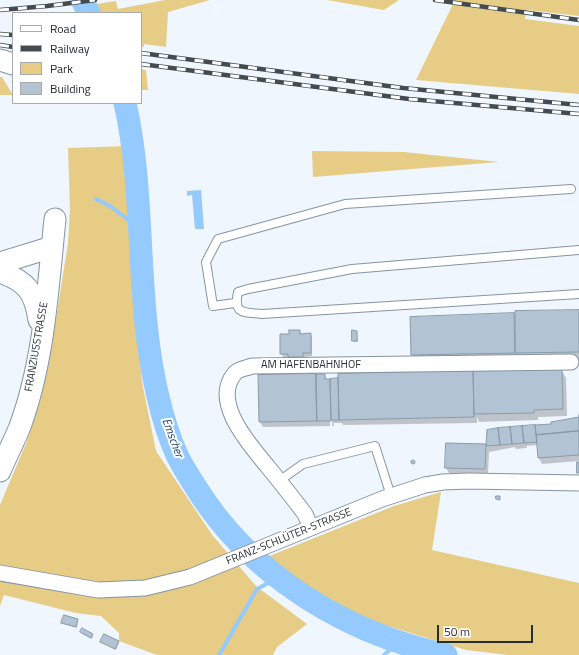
<!DOCTYPE html>
<html>
<head>
<meta charset="utf-8">
<style>
  body { margin:0 }
  #map { position:relative; width:579px; height:655px; overflow:hidden; background:#eff6fd; font-family:"Titillium Web",sans-serif }
  canvas { display:block }
  .legend { position:absolute; left:12px; top:12px; width:130px; height:92px; box-sizing:border-box; background:#fff; border:1px solid #a8abad; margin:0; padding:5px 7px; list-style:none; font-size:12px; color:#262d33 }
  .legend li { display:flex; align-items:center; gap:8px; height:20px }
  .legend b { width:20px; border:1px solid #a8abad }
  .scale { position:absolute; left:437px; top:625px; width:96px; height:18px; box-sizing:border-box; border:2px solid #262d33; border-top:0; padding-left:5px; font-size:12px; line-height:14px; white-space:nowrap; color:#262d33; -webkit-text-stroke:3px #fff; paint-order:stroke }
</style>
</head>
<body>
<div id="map">
<canvas width="579" height="655"></canvas>
<ul class="legend">
<li><b style="height:5px;background:#fff"></b>Road</li>
<li><b style="height:5px;background:#434a50"></b>Railway</li>
<li><b style="height:11px;background:#e6cc85"></b>Park</li>
<li><b style="height:11px;background:#b2c3d4"></b>Building</li>
</ul>
<div class="scale">50 m</div>
</div>
<script>
const context = document.querySelector('canvas').getContext('2d');
context.lineJoin = 'round';
function paint(path, color) { context.fillStyle = color; context.fill(path, 'evenodd'); }
function trace(path, color, width, dash) { context.strokeStyle = color; context.lineWidth = width; context.lineCap = dash ? 'butt' : 'round'; context.setLineDash(dash || []); context.stroke(path); }
function label(font, color, halo, rows, align = 'center') {
  context.font = font + ' "Titillium Web",sans-serif'; context.lineWidth = 4; context.setLineDash([]); context.textBaseline = 'middle'; context.strokeStyle = halo; context.fillStyle = color; for (const [text, x, y, turn = 0] of rows) {
    context.save(); context.translate(x, y); context.rotate((+turn || 0) * Math.PI / 180); context.textAlign = isNaN(turn) ? turn : align; if (halo) context.strokeText(text, 0, 0); context.fillText(text, 0, 0); context.restore();
  }
}
const green = new Path2D(`
  M 165,0 L 210,0 L 168,12 L 166,47 L 144,44 L 144,47 L 141,46 L 141,13 L 94,13 L 90,5 L 116,1 L 118,9 Z
  M 327,0 L 399,0 L 384,10 Z
  M 455,0 L 579,0 L 579,16 L 527,10 L 525,19 L 579,26 L 579,94 L 416,80 Z
  M 141,69 L 146,70 L 148,90 L 141,90 Z
  M 0,77 L 2,77 L 13,95 L 0,95 Z
  M 127,146 L 131,264 L 142,382 L 156,451 L 213,536 L 256,586 L 307,624 L 277,647 L 273,655 L 157,655 L 119,641 L 119,633 L 101,616 L 76,613 L 4,595 L 0,606 L 0,505 L 27,441 L 39,405 L 49,363 L 68,243 L 70,209 L 68,148 Z
  M 312,151 L 404,152 L 499,162 L 313,177 Z
  M 441,492 L 432,550 L 579,583 L 579,655 L 508,655 L 466,650 L 388,626 L 379,629 L 344,612 L 267,557 L 394,506 Z`);
const water = new Path2D(`
  M 201,190 L 204,229 L 195,229 L 192,195 L 187,196 L 187,191 Z`);
const shadow = new Path2D(`
  M 579,311 L 579,359 L 417,362 L 412,355 L 411,318 Z
  M 300,331 L 302,335 L 310,334 L 312,338 L 312,356 L 304,357 L 304,360 L 291,360 L 289,357 L 283,357 L 281,353 Z
  M 357,332 L 358,342 L 354,342 L 353,341 Z
  M 562,371 L 566,378 L 567,416 L 538,417 L 538,420 L 479,422 L 477,417 L 477,423 L 343,425 L 342,423 L 333,423 L 334,426 L 263,427 L 260,422 L 325,375 L 327,380 L 338,379 L 339,382 L 339,375 ZM 330,418 L 332,420 L 332,426 L 330,426 Z
  M 579,418 L 579,461 L 542,464 L 539,458 L 538,445 L 526,446 L 527,448 L 516,449 L 515,447 L 489,452 L 488,474 L 449,473 L 446,468 L 447,444 L 487,445 Z
  M 78,619 L 77,628 L 62,623 Z
  M 82,630 L 93,635 L 92,639 L 82,634 Z
  M 102,642 L 119,642 L 119,643 L 116,650 Z`);
const stream = new Path2D(`
  M 96,199 L 110,206 L 139,228
  M 219,655 L 257,589 L 268,583 L 284,584
  M 384,655 L 399,642`);
const river = new Path2D(`
  M 82,0 L 89,13
  M 125,103 C 142,178 138,256 147,332 C 151,370 161,420 177,455 C 182,466 189,476 195,486 C 250,575 345,633 446,655`);
const building = new Path2D(`
  M 579,310 L 579,352 L 515,353 L 515,311 Z
  M 514,313 L 515,353 L 411,355 L 410,317 Z
  M 289,330 L 300,330 L 300,334 L 311,333 L 311,353 L 303,353 L 303,357 L 288,357 L 288,354 L 280,354 L 280,334 L 289,334 Z
  M 352,330 L 357,331 L 357,341 L 352,341 Z
  M 562,370 L 563,409 L 534,410 L 534,413 L 474,414 L 473,371 Z
  M 473,371 L 474,417 L 339,420 L 338,374 Z
  M 316,374 L 317,421 L 259,422 L 258,375 Z
  M 316,374 L 325,374 L 325,379 L 330,379 L 331,421 L 317,421 Z
  M 338,378 L 339,420 L 331,420 L 330,379 Z
  M 579,415 L 579,431 L 536,435 L 535,425 L 551,424 L 551,422 L 579,417 Z
  M 535,425 L 537,442 L 524,443 L 522,426 Z
  M 522,426 L 524,443 L 512,444 L 510,427 Z
  M 510,427 L 512,444 L 500,445 L 498,428 Z
  M 498,428 L 500,445 L 486,446 L 487,430 Z
  M 579,431 L 579,455 L 538,458 L 536,435 Z
  M 446,443 L 486,444 L 485,469 L 445,468 Z
  M411 462a2 2 0 1 1 4 0a2 2 0 1 1-4 0Z
  M 577,462 L 579,462 L 579,473 L 577,473 Z
  M 496,496 L 500,496 L 500,500 L 496,499 Z
  M 64,615 L 78,619 L 76,627 L 61,623 Z
  M 82,628 L 93,634 L 91,638 L 80,632 Z
  M 104,634 L 119,641 L 115,649 L 100,642 Z`);
const lane = new Path2D(`
  M 579,250 L 352,269 L 248,289 L 238,292 C 233,315 244,312 262,314 L 579,294
  M 235,303 L 213,306 L 206,262 L 218,239 L 345,204 L 571,189
  M 279,481 L 303,464 L 375,446 L 391,496`);
const street = new Path2D(`
  M 311,528 L 305,514 C 293,498 281,483 268,467 C 251,446 210,402 235,373 C 238,369 247,368 252,366 L 571,362
  M 0,573 L 98,590 L 145,588 L 190,577 L 382,499 L 425,485 L 443,482 L 469,481 L 579,483`);
const secondary = new Path2D(`
  M 0,60 L 13,64
  M 0,263 L 52,247
  M 0,272 C 27,281 35,293 39,320
  M 0,471 C 6,457 13,443 19,429 C 44,363 48,288 55,219`);
const rail = new Path2D(`
  M 435,0 L 579,20
  M 0,10 L 47,6 L 95,0
  M 0,34 L 13,35
  M 0,45 L 13,47
  M 141,53 L 403,88 L 579,105
  M 141,64 L 409,99 L 579,114`);
const streetNames = [
  ["FRANZIUSSTRASSE",37,347,-80],
  ["AM HAFENBAHNHOF",311,365],
  ["FRANZ-SCHLÜTER-STRASSE",289,537,-22]
];
const waterNames = [
  ["Emscher",172,438,70]
];
paint(green, '#e6cc85');
paint(water, '#95caff');
paint(shadow, '#0003');
trace(stream, '#95caff', 4);
trace(river, '#95caff', 23);
paint(building, '#b2c3d4');
trace(building, '#8a9aaa', 1);
trace(lane, '#8594a4', 10);
trace(street, '#8594a4', 17);
trace(secondary, '#8594a4', 23);
trace(lane, '#fff', 8);
trace(street, '#fff', 15);
trace(secondary, '#fff', 21);
trace(rail, '#434a50', 4.5);
trace(rail, '#fff', 3, [9]);
label('11px', '#262d33', '#fff', streetNames);
label('italic 12px', '#12426c', '#fff', waterNames);
</script>
</body>
</html>
